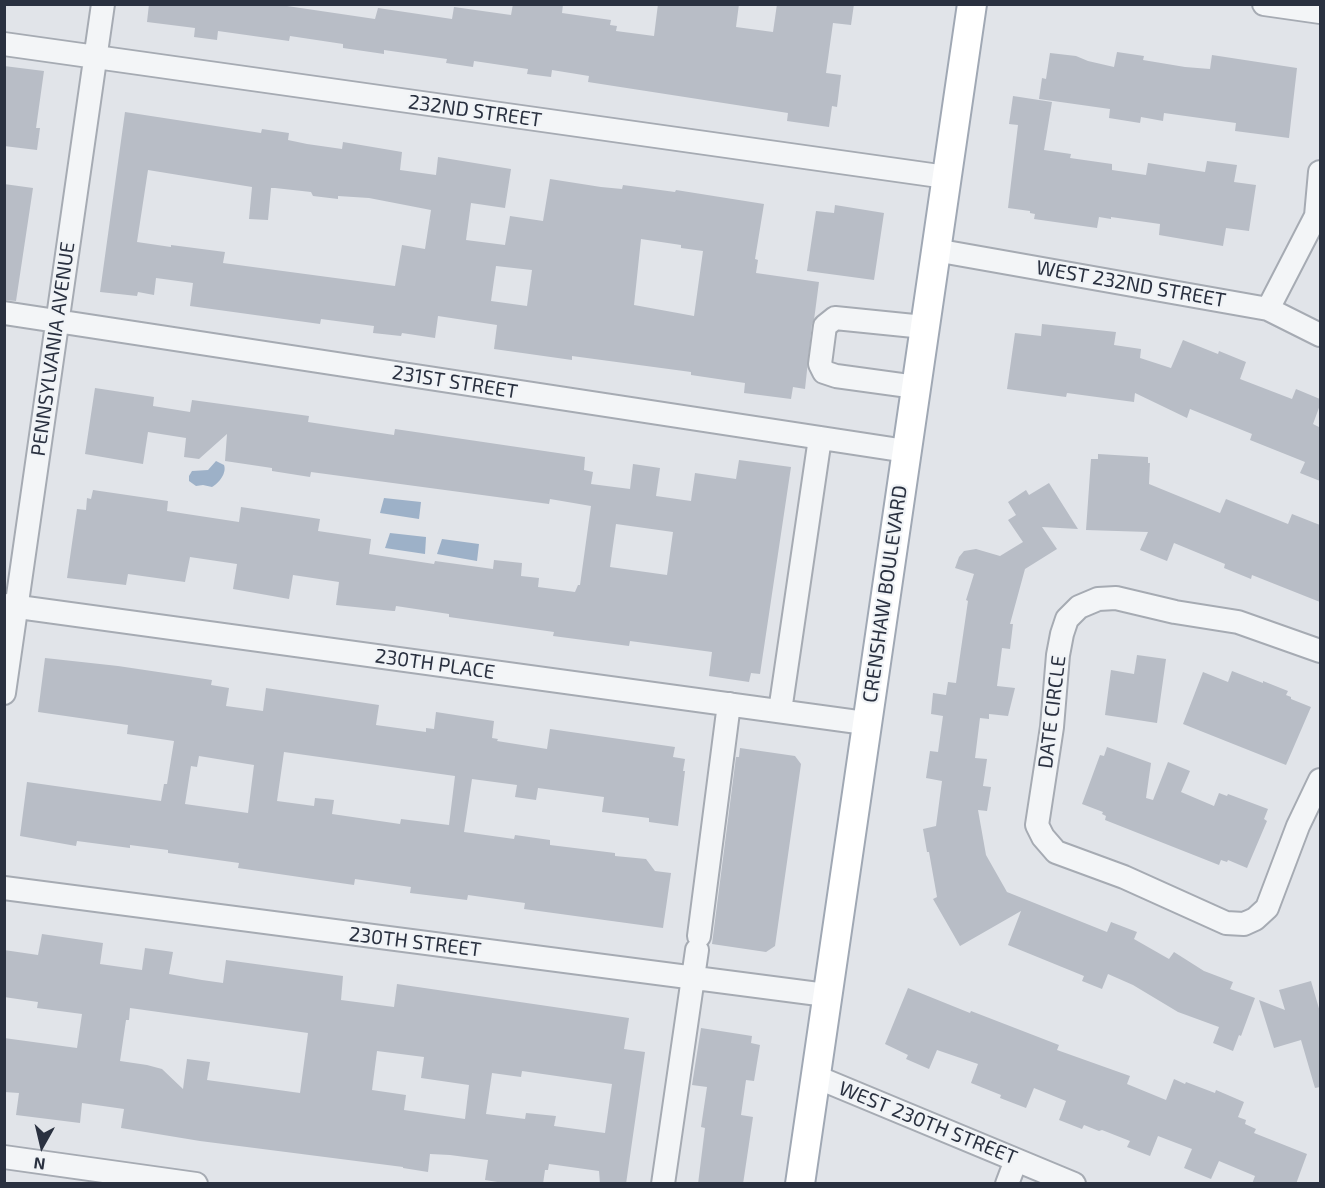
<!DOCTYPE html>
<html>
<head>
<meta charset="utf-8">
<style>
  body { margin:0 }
  #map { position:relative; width:1325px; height:1188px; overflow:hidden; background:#e1e4e9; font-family:"Exo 2",sans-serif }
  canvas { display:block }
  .frame { position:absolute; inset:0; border:6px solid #2a3140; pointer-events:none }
  .north { position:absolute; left:12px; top:1116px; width:60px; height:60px; -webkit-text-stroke:4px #f0f3f6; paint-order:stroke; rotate:188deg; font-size:16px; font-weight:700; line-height:24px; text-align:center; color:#2a3140 }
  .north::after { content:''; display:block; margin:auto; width:21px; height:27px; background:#2a3140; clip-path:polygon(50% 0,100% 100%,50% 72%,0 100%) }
</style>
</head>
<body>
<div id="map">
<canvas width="1325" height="1188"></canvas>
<div class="frame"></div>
<div class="north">N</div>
</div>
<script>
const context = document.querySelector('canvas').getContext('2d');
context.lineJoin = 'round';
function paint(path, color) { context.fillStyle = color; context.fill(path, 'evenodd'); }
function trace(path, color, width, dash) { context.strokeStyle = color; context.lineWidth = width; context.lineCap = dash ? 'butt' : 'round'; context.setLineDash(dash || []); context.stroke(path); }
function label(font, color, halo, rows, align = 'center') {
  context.font = font + ' "Exo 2",sans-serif'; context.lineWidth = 4.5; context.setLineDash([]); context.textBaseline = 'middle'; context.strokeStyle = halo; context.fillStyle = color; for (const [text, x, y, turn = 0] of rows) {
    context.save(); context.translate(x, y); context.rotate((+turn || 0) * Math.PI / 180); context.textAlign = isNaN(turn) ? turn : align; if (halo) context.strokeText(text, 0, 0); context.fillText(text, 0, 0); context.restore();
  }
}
const water = new Path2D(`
  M 216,461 L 224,465 C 227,473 219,483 212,487 L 203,485 L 196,486 L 189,481 L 189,476 L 192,471 L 208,470 Z
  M 384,498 L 421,502 L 419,519 L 380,513 Z
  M 390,533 L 426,537 L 425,554 L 385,548 Z
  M 442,539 L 479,544 L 477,561 L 437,554 Z`);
const building = new Path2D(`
  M 149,4 L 288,4 L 287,6 L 375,19 L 378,8 L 452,19 L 454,7 L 511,15 L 513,4 L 563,4 L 562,13 L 611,20 L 610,25 L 617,26 L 616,31 L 654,36 L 658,4 L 739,4 L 736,27 L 773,32 L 777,4 L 854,4 L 851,25 L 833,23 L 826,73 L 841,75 L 837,107 L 832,106 L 829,127 L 787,121 L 788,113 L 588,82 L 589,76 L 552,70 L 551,77 L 527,74 L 528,69 L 474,61 L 473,67 L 446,63 L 447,59 L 384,50 L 384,54 L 343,48 L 343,44 L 290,36 L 289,41 L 218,31 L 217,40 L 194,37 L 195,28 L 147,22 Z
  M 1117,52 L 1144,56 L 1143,60 L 1185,67 L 1210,69 L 1212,55 L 1297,68 L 1289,138 L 1235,131 L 1236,123 L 1164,113 L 1163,121 L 1141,117 L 1140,123 L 1109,118 L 1110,109 L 1039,99 L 1042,78 L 1046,79 L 1050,53 L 1076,56 L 1088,61 L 1114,67 Z
  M 4,66 L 44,71 L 36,128 L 40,128 L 37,150 L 4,146 Z
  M 1013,96 L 1052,102 L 1044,150 L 1071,154 L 1070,158 L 1112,164 L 1112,170 L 1146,175 L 1148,163 L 1205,172 L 1207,161 L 1237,165 L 1234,182 L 1256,185 L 1249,231 L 1226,228 L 1223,246 L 1159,235 L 1160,224 L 1111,217 L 1111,219 L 1099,217 L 1097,228 L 1034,219 L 1035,214 L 1030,213 L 1030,211 L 1008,208 L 1018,125 L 1009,124 Z
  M 125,112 L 261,133 L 262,129 L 289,133 L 288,140 L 307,144 L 342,149 L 343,142 L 402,152 L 400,170 L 436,175 L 438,157 L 511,169 L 505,208 L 471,203 L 466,240 L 505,245 L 510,216 L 543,221 L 550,179 L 601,187 L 622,189 L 623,185 L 675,192 L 676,190 L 764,204 L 755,259 L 758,260 L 756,273 L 819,282 L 814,320 L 812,324 L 805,389 L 793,387 L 791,399 L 744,393 L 745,383 L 691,375 L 691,372 L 572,356 L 572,360 L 494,349 L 497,325 L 438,316 L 435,338 L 402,333 L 401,336 L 373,333 L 374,326 L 321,319 L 320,324 L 190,306 L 193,283 L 156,278 L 154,295 L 138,292 L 137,296 L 100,292 ZM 148,170 L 252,187 L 249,219 L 268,220 L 271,188 L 275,188 L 311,192 L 313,196 L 338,199 L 338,196 L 369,198 L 431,210 L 425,249 L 402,245 L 395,286 L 223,263 L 225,252 L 171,245 L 171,247 L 137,242 ZM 641,239 L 681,245 L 681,248 L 703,251 L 694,316 L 634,305 ZM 496,266 L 532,270 L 527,306 L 491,301 Z
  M 4,184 L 33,188 L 16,301 L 4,300 Z
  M 835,205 L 884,213 L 874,280 L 807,271 L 816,211 L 834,213 Z
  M 1042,324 L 1116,332 L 1114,345 L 1141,349 L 1140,358 L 1171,368 L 1183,340 L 1218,354 L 1219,351 L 1246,362 L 1240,379 L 1292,399 L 1296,389 L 1320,399 L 1320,405 L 1313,424 L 1319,427 L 1320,425 L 1320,481 L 1300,473 L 1305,462 L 1250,440 L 1252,434 L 1190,409 L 1187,418 L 1135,393 L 1134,402 L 1067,393 L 1066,397 L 1007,389 L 1015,333 L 1041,336 Z
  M 95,388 L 154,397 L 153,406 L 190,412 L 192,400 L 309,416 L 308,422 L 394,435 L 395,429 L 585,457 L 584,470 L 593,472 L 591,484 L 630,489 L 633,464 L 660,468 L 656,496 L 691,501 L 695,473 L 736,479 L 739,460 L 791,467 L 760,674 L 751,673 L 749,682 L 709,676 L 712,652 L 630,641 L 629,646 L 553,636 L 554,632 L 449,617 L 449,614 L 396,606 L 395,611 L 393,611 L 336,605 L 339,582 L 293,575 L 289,599 L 233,589 L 237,564 L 190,557 L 185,582 L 128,574 L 126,585 L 67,578 L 77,509 L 86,510 L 87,498 L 91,499 L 93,490 L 168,501 L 167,511 L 239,522 L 241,507 L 320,519 L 318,531 L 371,539 L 369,554 L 434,564 L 435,561 L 493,569 L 494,560 L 522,563 L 521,576 L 539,578 L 538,587 L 575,592 L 578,585 L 580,585 L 591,506 L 550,499 L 549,504 L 311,472 L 310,477 L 272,471 L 272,468 L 225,461 L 227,434 L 199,459 L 184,457 L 186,438 L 148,432 L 143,464 L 85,454 ZM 616,524 L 673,532 L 667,575 L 610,567 Z
  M 1098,454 L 1148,457 L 1148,463 L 1150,463 L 1149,484 L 1220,513 L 1226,499 L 1288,524 L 1292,514 L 1320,525 L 1320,602 L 1252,575 L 1251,579 L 1224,568 L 1225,564 L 1174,543 L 1167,561 L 1140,550 L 1148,532 L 1086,530 L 1091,459 L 1098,459 Z
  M 1049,483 L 1078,529 L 1042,527 L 1057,549 L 1025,569 L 1010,624 L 1013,624 L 1010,649 L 1002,648 L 997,686 L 1015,688 L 1008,716 L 989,714 L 989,719 L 980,718 L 975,758 L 987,759 L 983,786 L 991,787 L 987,811 L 978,810 L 986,855 L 1007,892 L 1107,932 L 1111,922 L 1137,932 L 1134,939 L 1169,959 L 1174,952 L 1204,971 L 1233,982 L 1230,989 L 1255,998 L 1241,1036 L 1239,1035 L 1233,1051 L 1213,1043 L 1219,1027 L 1178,1012 L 1133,985 L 1108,974 L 1102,989 L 1082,981 L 1084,976 L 1008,945 L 1021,911 L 960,946 L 933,899 L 937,897 L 929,852 L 927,852 L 923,829 L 936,826 L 942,781 L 926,778 L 930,751 L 938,752 L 943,716 L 931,714 L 933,693 L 946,695 L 948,682 L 956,683 L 968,601 L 966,600 L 974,574 L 955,568 L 959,557 L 964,551 L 976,549 L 1000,556 L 1023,542 L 1008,520 L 1016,515 L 1008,502 L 1026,490 L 1029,495 Z
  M 1137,655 L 1166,659 L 1157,723 L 1105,715 L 1111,670 L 1134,674 Z
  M 45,658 L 118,666 L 212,680 L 211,685 L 229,688 L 226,706 L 263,711 L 266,688 L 379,705 L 376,725 L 426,732 L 426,728 L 434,729 L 436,712 L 494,721 L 492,738 L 498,739 L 497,741 L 547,749 L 550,729 L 675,747 L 673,757 L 685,759 L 683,771 L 685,771 L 678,826 L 649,822 L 649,818 L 602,812 L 604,797 L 538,788 L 536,800 L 515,797 L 517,785 L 472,779 L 464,832 L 514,839 L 515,835 L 550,840 L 550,845 L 615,853 L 615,856 L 646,859 L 655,871 L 671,873 L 663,928 L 524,909 L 525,903 L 468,895 L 467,900 L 410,893 L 411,887 L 355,879 L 354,885 L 238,868 L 239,863 L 168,853 L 168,850 L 130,845 L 130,848 L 77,841 L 76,846 L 20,836 L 27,782 L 161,801 L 164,784 L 167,784 L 174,741 L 127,734 L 128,725 L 38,712 ZM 284,752 L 455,776 L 449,825 L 401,819 L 400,824 L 332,814 L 334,800 L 315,798 L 314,806 L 277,801 ZM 199,756 L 254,765 L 248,813 L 185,804 L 191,766 L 197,767 Z
  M 1232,671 L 1263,683 L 1263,681 L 1288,691 L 1286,695 L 1291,697 L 1291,699 L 1311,707 L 1286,765 L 1183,724 L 1203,672 L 1228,682 Z
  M 1107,747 L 1151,763 L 1146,798 L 1153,800 L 1168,762 L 1190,771 L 1181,792 L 1214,806 L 1219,793 L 1227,796 L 1228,794 L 1268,809 L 1264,819 L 1267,821 L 1247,868 L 1228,860 L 1227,862 L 1221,860 L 1219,865 L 1105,820 L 1106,816 L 1102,814 L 1103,812 L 1082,804 L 1100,755 L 1104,756 Z
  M 740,748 L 795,756 L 801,764 L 775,946 L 766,952 L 712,944 L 736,757 L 739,757 Z
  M 42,934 L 103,943 L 100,964 L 142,970 L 145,948 L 173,952 L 169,974 L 202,980 L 223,983 L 226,960 L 343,976 L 341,1000 L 394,1007 L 397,984 L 629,1018 L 624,1049 L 645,1052 L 626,1184 L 600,1184 L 599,1171 L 549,1164 L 548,1170 L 545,1170 L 543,1184 L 510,1184 L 485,1180 L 488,1160 L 450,1155 L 430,1154 L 428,1172 L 403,1168 L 403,1167 L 200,1141 L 121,1128 L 124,1109 L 82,1103 L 80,1123 L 16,1115 L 19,1093 L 4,1092 L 4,1038 L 77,1048 L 82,1014 L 37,1008 L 38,1002 L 4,997 L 4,950 L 38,955 ZM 130,1008 L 308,1033 L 300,1093 L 207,1080 L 210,1062 L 187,1059 L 183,1089 L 162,1069 L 147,1065 L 120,1061 L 126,1020 L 129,1020 ZM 377,1051 L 424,1057 L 421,1078 L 469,1085 L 465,1119 L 404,1110 L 406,1095 L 372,1090 ZM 522,1071 L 612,1084 L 605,1133 L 554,1126 L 556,1116 L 526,1113 L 525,1119 L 486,1114 L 492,1073 L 521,1077 Z
  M 1311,981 L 1320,1012 L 1320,1087 L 1315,1088 L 1301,1040 L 1274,1048 L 1259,1000 L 1285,1010 L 1279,990 Z
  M 908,988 L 970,1013 L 971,1011 L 1059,1045 L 1057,1050 L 1130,1076 L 1127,1084 L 1166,1100 L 1174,1079 L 1185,1084 L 1186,1082 L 1215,1093 L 1216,1090 L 1244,1102 L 1238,1117 L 1246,1120 L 1245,1124 L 1256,1129 L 1254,1133 L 1307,1154 L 1296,1184 L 1252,1184 L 1255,1176 L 1219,1161 L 1211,1179 L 1184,1168 L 1192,1149 L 1158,1136 L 1150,1156 L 1127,1147 L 1130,1141 L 1102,1130 L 1099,1131 L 1084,1125 L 1082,1129 L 1059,1120 L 1066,1101 L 1034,1088 L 1026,1108 L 1000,1098 L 1001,1095 L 971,1083 L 978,1064 L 937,1050 L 929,1069 L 906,1059 L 908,1055 L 885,1044 Z
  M 701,1028 L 752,1036 L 751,1043 L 760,1045 L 754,1081 L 746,1080 L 741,1115 L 753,1117 L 743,1184 L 698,1184 L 705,1128 L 701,1127 L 707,1087 L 692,1085 Z`);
const minor = new Path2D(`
  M 1264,4 L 1320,12
  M 4,44 L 946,177
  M 935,250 L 1268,309 L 1320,335
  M 1268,309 L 1316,216 L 1320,172
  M 4,313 L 906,451
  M 916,387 L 836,376 L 824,372 L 820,364 L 825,326 L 835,318 L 924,327
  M 4,605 L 865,723
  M 1320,651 L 1238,622 L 1175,612 L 1116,598 L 1098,599 L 1079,607 L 1067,619 L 1062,634 L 1058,655 L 1052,727 L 1037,825 L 1043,837 L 1056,852 L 1124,877 L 1226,923 L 1244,924 L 1255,919 L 1267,908 L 1298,826 L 1320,780
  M 4,693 L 103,4
  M 780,711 L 820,438
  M 4,888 L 826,995
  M 699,936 L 729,704
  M 814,1076 L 1074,1184
  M 4,1157 L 196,1184
  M 663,1184 L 697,950
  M 1007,1184 L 1016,1160`);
const major = new Path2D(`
  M 800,1184 L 972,4`);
const streetNames = [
  ["232ND STREET",475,111,8],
  ["WEST 232ND STREET",1131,284,10],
  ["PENNSYLVANIA AVENUE",53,349,-82],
  ["231ST STREET",455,382,9],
  ["CRENSHAW BOULEVARD",885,594,-82],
  ["230TH PLACE",435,664,8],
  ["DATE CIRCLE",1052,712,-83],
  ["230TH STREET",415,942,7],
  ["WEST 230TH STREET",928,1123,22]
];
paint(water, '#9db1c8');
paint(building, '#b8bdc6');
trace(minor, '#a6abb3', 26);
trace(major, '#a0a8b4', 32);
trace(minor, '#f3f5f7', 22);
trace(major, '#fff', 28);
label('20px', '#2a3140', '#f0f3f6', streetNames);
</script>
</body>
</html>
